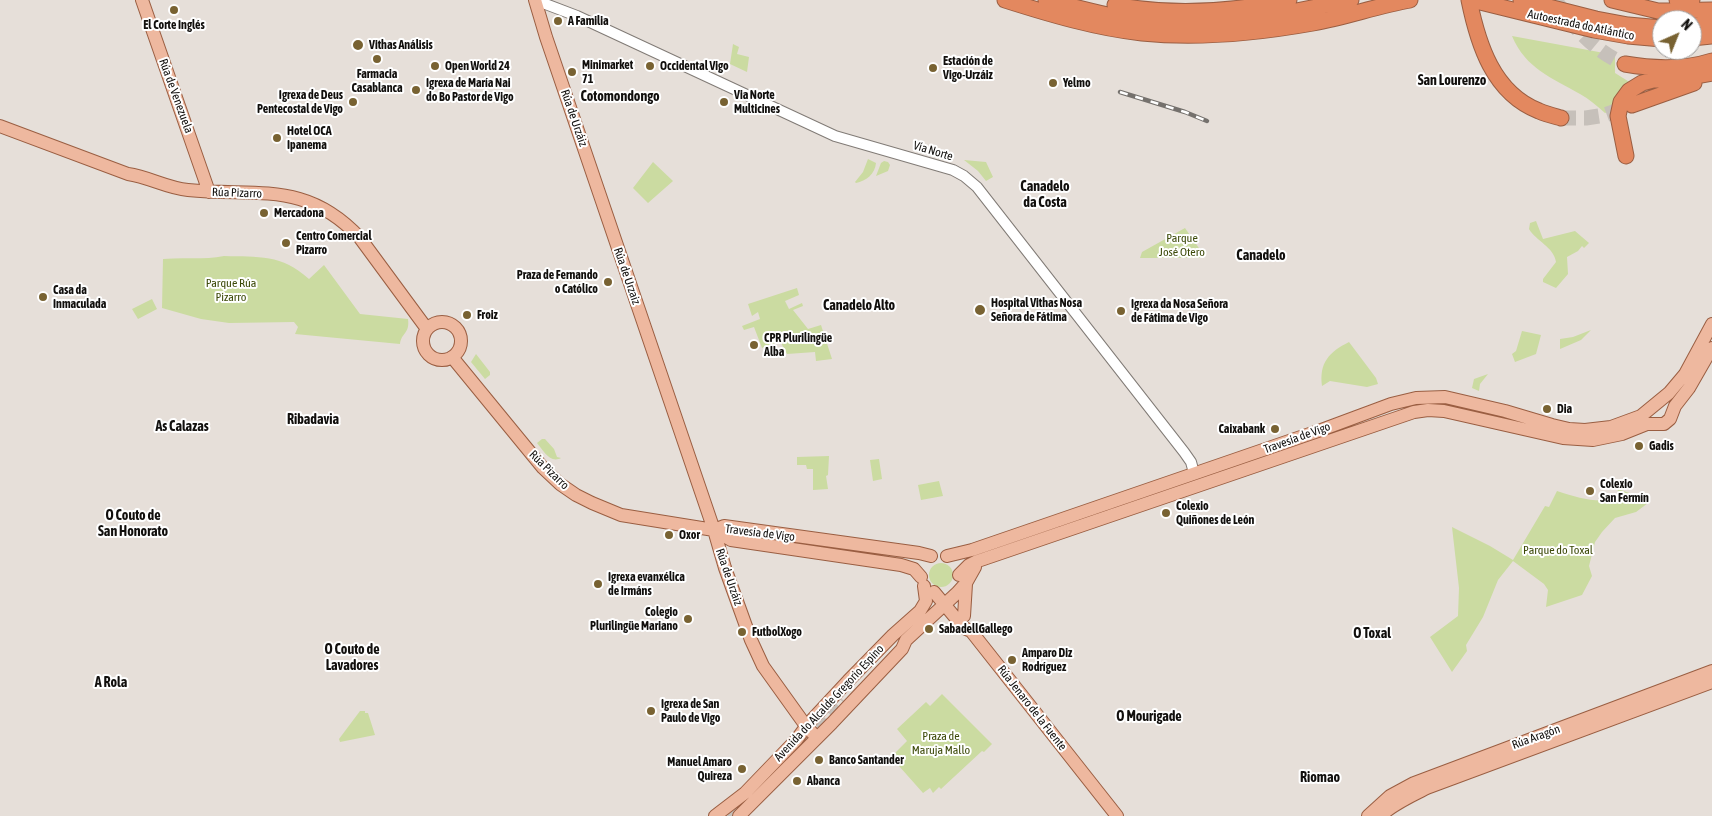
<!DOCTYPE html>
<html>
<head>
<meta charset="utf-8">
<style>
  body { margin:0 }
  #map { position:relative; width:1712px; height:816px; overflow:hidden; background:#e6dfd9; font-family:"Asap Condensed",sans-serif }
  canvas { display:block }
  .north { position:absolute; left:1652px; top:10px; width:50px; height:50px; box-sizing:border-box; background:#fff; border:1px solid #a09f9e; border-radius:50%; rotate:44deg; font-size:14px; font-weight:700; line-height:20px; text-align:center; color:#110f0d }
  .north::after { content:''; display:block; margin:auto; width:18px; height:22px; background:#786232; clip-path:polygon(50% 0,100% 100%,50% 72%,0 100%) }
</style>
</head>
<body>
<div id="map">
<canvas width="1712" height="816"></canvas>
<div class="north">N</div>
</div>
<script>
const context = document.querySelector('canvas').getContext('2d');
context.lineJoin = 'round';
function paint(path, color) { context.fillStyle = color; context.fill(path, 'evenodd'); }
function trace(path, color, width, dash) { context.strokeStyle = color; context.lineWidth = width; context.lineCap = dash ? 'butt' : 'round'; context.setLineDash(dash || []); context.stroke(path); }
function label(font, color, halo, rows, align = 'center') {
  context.font = font + ' "Asap Condensed",sans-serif'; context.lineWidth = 4; context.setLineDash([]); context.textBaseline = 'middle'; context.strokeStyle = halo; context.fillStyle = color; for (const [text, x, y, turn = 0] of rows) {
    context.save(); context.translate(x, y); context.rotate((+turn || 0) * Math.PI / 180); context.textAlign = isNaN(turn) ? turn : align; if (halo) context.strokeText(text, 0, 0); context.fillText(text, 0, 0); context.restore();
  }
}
const green = new Path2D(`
  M 1512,36 L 1615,55 L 1615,73 L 1631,83 L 1612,111 L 1605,113 C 1597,106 1589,99 1580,94 C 1551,77 1526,69 1512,36 Z
  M 733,44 L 739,47 L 737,54 L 749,57 L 747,72 L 730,64 Z
  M 868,159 L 876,163 C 875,174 866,181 856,183 L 855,182 L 863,172 Z
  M 964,160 L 986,162 L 993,177 L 986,181 L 978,171 Z
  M 884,161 L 888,162 L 890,165 L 888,171 L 876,176 L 881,163 Z
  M 653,162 L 673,181 L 648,203 L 633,188 Z
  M 1536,221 L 1543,239 L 1575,231 L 1589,243 L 1584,248 L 1582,246 L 1578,251 L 1567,257 L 1568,274 L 1556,288 L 1543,282 L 1543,279 L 1556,262 C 1554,247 1536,241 1529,229 L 1530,223 Z
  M 1185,228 L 1203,254 L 1202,258 L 1140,258 L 1142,252 Z
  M 224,256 C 258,257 282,254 309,279 L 324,265 L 360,314 L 408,319 C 410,334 401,333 400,344 L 295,334 L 298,327 L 294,322 L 229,323 L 201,319 L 162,308 L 163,259 C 183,257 204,260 224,256 Z
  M 797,288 L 799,295 L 785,301 L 789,309 L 802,303 L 803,306 L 793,310 L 808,329 L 821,325 L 832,359 L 816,361 L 815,352 L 787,354 L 780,341 L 762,348 L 754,327 L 744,330 L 742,326 L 760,319 L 758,312 L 752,316 L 748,304 Z
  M 152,299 L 157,309 L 138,319 L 132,309 Z
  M 1591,330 L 1581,340 L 1560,349 L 1560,339 L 1573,337 Z
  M 1522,331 L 1541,335 L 1536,354 L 1515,362 L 1512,354 L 1516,351 Z
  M 1349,342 L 1376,378 L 1378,384 L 1367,387 L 1330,381 L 1322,386 C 1319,363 1329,352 1349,342 Z
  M 476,354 L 490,372 L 490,375 L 485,379 L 471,362 Z
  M 1488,374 L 1480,384 L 1479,391 L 1472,388 L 1474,379 Z
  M 542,439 L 545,439 L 554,449 L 557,457 L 561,458 C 550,464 543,450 537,443 Z
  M 829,456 L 828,475 L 826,476 L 828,489 L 813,490 L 813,469 L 807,469 L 806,465 L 797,465 L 797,457 Z
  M 879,459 L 882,479 L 873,481 L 870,460 Z
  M 939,481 L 943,496 L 921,500 L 918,485 Z
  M 1618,489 L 1649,500 L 1648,503 L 1636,512 L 1615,518 L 1602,532 L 1595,542 L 1589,566 L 1592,576 L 1582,595 L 1546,607 L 1548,590 L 1544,584 L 1513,561 L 1498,580 L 1483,617 L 1466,645 L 1467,651 L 1452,672 L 1430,637 L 1458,616 L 1459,588 L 1452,527 L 1490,546 L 1513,560 L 1545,506 L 1549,507 L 1557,491 C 1579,498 1594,503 1617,499 Z
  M929 575a12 12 0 1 1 24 0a12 12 0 1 1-24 0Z
  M 942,694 L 992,744 L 984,752 L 982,751 L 941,789 L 939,787 L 933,793 L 930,788 L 923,793 L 891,757 L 907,741 L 897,729 L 926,702 L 930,706 Z
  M 360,711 L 365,711 L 365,713 L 368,713 L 375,735 L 340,742 L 339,739 Z`);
const majorTunnel = new Path2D(`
  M 728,816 L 771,776 L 843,700`);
const highwayTunnel = new Path2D(`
  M 1555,0 C 1573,26 1595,52 1625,64
  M 1561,118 L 1586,118 L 1605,115 L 1630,106`);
const minor = new Path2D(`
  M 535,0 L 577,16 L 835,136 L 953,170 L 964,176 L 977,187 L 1184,452 L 1191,462 L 1194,473`);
const major = new Path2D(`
  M 142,0 L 209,192
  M 535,0 L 546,37 L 714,530 L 725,568 L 751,640 L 763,666 L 806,726 L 817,738
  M 0,126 L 128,174 C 149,177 167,188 188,190 C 258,197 306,180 360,238 L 427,329
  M423 341a19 19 0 1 1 38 0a19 19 0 1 1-38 0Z
  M 452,357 L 543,468 L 560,484 L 576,495 L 592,503 L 621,515 L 714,530 L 731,540 L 901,565 L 914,569 L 921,577
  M 714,530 L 724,526 L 919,553 L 931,556
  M 947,556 L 972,550 L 1039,527 L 1321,430 L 1391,404 L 1416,398 L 1445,397 L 1505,411 L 1552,425 L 1569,429 L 1585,430 L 1611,427 L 1641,416 L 1669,393 L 1685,374 L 1712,324
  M 959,575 L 969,565 L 975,562 L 1414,412 L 1428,410 L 1444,411 L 1563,438 L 1593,440 L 1622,434 L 1647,424 L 1664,424 L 1670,419 L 1675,406 L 1689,388 L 1712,348
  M 934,592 L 964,628 L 971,631 L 1117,816
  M 964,616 L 966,584
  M 715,816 L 745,793 L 797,739 L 808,724 L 848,681 L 893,635 L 920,611 L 926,601 L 924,586
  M 739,816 L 832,723 L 902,649 L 906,640 L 957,593 L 966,583 L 975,567
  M 1368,816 L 1390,796 L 1414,783 L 1712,671
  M 1381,816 C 1391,805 1413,795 1427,788 L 1712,682`);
const highway = new Path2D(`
  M 1005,0 C 1049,14 1096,28 1142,33 C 1200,39 1257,33 1313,23 C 1346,17 1377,6 1410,0
  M 1046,0 C 1083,9 1128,22 1166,24 C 1228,28 1290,12 1351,0
  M 1469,0 C 1478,44 1493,93 1539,111 C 1546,114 1554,116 1561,118
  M 1472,0 L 1594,30 L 1628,36 L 1662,39
  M 1521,0 L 1596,19 L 1628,25 L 1662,28
  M 1612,0 L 1658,11 L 1712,10
  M 1677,0 L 1692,0
  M 1115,5 C 1172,16 1232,12 1289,0
  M 1692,26 L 1712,24
  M 1692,38 L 1712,36
  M 1625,64 C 1654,69 1684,70 1712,61
  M 1632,105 L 1694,83
  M 1626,156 L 1618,116 L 1621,102 L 1629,91 L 1642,83 L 1653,80 L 1680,79 L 1712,73`);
const rail = new Path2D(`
  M 1120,92 L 1185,112 L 1207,121`);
const markers = [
  [174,10,5,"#786232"],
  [558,21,5,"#786232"],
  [358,45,6,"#786232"],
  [377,59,5,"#786232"],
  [435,66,5,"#786232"],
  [650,66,5,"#786232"],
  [933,68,5,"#786232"],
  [572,72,5,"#786232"],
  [1053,83,5,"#786232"],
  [416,90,5,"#786232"],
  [353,102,5,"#786232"],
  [724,102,5,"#786232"],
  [277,138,5,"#786232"],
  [264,213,5,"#786232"],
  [286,243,5,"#786232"],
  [608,282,5,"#786232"],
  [43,297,5,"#786232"],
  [980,310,6,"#786232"],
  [1121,311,5,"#786232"],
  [467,315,5,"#786232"],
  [754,345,5,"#786232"],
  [1547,409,5,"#786232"],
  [1275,429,5,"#786232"],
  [1639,446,5,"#786232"],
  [1590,491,5,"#786232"],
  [1166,513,5,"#786232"],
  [669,535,5,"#786232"],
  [598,584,5,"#786232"],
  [688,619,5,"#786232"],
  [929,629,5,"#786232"],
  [742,632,5,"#786232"],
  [1012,660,5,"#786232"],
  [651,711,5,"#786232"],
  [819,760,5,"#786232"],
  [742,769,5,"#786232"],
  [797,781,5,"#786232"]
];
const poiNames = [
  ["A Familia",568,21],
  ["El Corte Inglés",174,25,"center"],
  ["Vithas Análisis",369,45],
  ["Estación de",943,61],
  ["Vigo-Urzáiz",943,75],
  ["Minimarket",582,65],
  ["71",582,79],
  ["Open World 24",445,66],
  ["Occidental Vigo",660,66],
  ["Farmacia",377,74,"center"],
  ["Casablanca",377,88,"center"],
  ["Igrexa de María Nai",426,83],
  ["do Bo Pastor de Vigo",426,97],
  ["Yelmo",1063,83],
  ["Igrexa de Deus",343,95,"right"],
  ["Pentecostal de Vigo",343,109,"right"],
  ["Via Norte",734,95],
  ["Multicines",734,109],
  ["Hotel OCA",287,131],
  ["Ipanema",287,145],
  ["Mercadona",274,213],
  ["Centro Comercial",296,236],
  ["Pizarro",296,250],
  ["Praza de Fernando",598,275,"right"],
  ["o Católico",598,289,"right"],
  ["Casa da",53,290],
  ["Inmaculada",53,304],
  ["Hospital Vithas Nosa",991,303],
  ["Señora de Fátima",991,317],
  ["Igrexa da Nosa Señora",1131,304],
  ["de Fátima de Vigo",1131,318],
  ["Froiz",477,315],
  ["CPR Plurilingüe",764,338],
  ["Alba",764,352],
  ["Dia",1557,409],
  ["Caixabank",1265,429,"right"],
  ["Gadis",1649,446],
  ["Colexio",1600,484],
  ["San Fermín",1600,498],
  ["Colexio",1176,506],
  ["Quiñones de León",1176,520],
  ["Oxor",679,535],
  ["Igrexa evanxélica",608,577],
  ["de Irmáns",608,591],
  ["Colegio",678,612,"right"],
  ["Plurilingüe Mariano",678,626,"right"],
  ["SabadellGallego",939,629],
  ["FutbolXogo",752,632],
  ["Amparo Diz",1022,653],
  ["Rodríguez",1022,667],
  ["Igrexa de San",661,704],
  ["Paulo de Vigo",661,718],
  ["Banco Santander",829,760],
  ["Manuel Amaro",732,762,"right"],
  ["Quireza",732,776,"right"],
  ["Abanca",807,781]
];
const streetNames = [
  ["Autoestrada do Atlántico",1581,25,12],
  ["Rúa de Venezuela",176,96,70],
  ["Rúa de Urzáiz",574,118,71],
  ["Vía Norte",933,151,17],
  ["Rúa Pizarro",237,193,2],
  ["Rúa de Urzaiz",627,276,71],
  ["Travesía de Vigo",1297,438,-20],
  ["Rúa Pizarro",549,470,44],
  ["Travesía de Vigo",760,533,7],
  ["Rúa de Urzáiz",729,577,71],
  ["Avenida do Alcalde Gregorio Espino",829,703,-47],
  ["Rúa Jenaro de la Fuente",1032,708,52],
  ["Rúa Aragón",1536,737,-20]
];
const parkNames = [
  ["Parque",1182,238],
  ["José Otero",1182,252],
  ["Parque Rúa",231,283],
  ["Pizarro",231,297],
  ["Parque do Toxal",1558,550],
  ["Praza de",941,736],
  ["Maruja Mallo",941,750]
];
const neighbourhoodNames = [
  ["San Lourenzo",1452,81],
  ["Cotomondongo",620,97],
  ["Canadelo",1045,187],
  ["da Costa",1045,203],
  ["Canadelo",1261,256],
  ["Canadelo Alto",859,306],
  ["Ribadavia",313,420],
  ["As Calazas",182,427],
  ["O Couto de",133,516],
  ["San Honorato",133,532],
  ["O Toxal",1372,634],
  ["O Couto de",352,650],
  ["Lavadores",352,666],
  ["A Rola",111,683],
  ["O Mourigade",1149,717],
  ["Riomao",1320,778]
];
paint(green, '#cbdba1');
trace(majorTunnel, '#c6c0ba', 12, [12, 6]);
trace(highwayTunnel, '#c6c0ba', 15, [15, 8]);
trace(minor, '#817b76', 12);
trace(major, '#9a5e42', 14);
trace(highway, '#9a5e42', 17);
trace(minor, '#fff', 10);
trace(major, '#eeb89f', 12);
trace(highway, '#e3885f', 15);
trace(rail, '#75716d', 4.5);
trace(rail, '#fff', 2.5, [8]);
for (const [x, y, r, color] of markers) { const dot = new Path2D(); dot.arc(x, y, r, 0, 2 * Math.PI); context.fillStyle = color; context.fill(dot); trace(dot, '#fff', 2); }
label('bold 12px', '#110f0d', '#fff', poiNames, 'left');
label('12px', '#110f0d', '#fff', streetNames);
label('12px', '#3c4908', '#fff', parkNames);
label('bold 14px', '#110f0d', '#fff', neighbourhoodNames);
</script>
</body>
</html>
